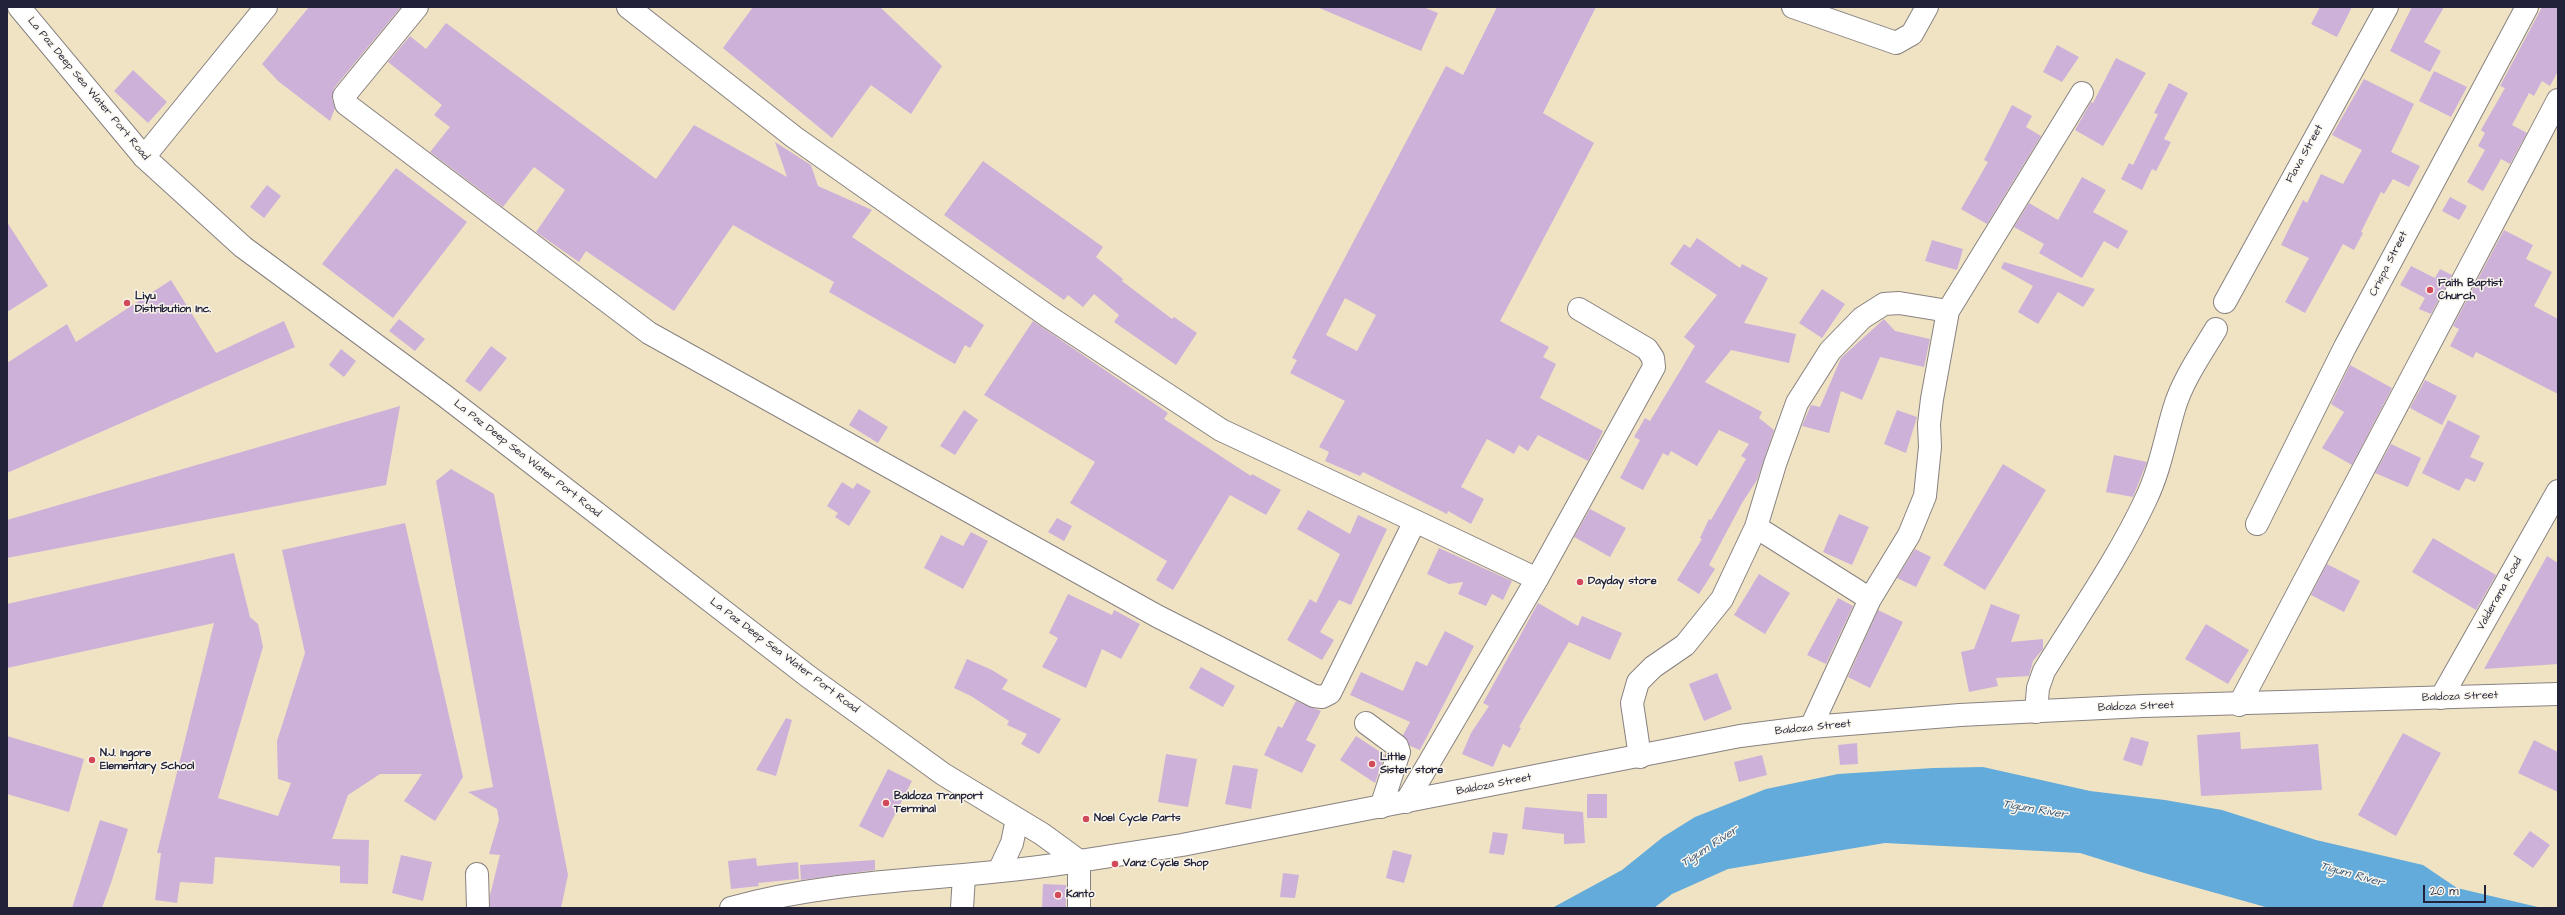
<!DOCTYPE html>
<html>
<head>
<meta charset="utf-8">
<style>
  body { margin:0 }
  #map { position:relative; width:2565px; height:915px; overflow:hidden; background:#efe3c4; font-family:"Architects Daughter",sans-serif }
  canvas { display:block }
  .frame { position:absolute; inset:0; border:8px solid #22223b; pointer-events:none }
  .scale { position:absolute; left:2423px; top:885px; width:63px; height:18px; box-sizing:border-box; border:2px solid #22223b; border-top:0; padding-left:5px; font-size:12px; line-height:14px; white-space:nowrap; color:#22223b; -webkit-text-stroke:3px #fbf7ec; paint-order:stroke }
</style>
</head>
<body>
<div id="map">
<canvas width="2565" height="915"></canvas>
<div class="frame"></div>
<div class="scale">20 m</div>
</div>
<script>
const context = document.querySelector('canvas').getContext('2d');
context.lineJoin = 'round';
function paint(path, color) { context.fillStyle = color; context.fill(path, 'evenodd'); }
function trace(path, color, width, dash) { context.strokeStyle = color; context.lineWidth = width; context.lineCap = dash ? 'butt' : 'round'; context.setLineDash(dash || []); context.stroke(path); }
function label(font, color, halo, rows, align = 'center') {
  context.font = font + ' "Architects Daughter",sans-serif'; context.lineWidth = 3; context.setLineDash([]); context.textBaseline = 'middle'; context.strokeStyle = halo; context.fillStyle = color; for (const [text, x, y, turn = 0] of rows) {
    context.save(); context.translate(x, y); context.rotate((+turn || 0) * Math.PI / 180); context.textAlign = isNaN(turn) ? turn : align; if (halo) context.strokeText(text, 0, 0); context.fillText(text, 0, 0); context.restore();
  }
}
const water = new Path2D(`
  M 1983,767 L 2090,791 L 2165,800 L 2222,810 L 2316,840 L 2423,865 L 2457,888 L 2542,908 L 2269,908 L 2141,872 L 2080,853 L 1885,843 L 1728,869 L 1672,894 L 1654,908 L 1552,908 L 1622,870 L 1663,837 L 1695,817 L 1766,789 L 1838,774 L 1933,768 Z`);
const building = new Path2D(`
  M 309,7 L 401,7 L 334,88 L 332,99 L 335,108 L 330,121 L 278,81 L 262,64 Z
  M 753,7 L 880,7 L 942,66 L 911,114 L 871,85 L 832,138 L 723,48 Z
  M 1317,7 L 1423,7 L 1438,13 L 1421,51 Z
  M 1497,7 L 1596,7 L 1543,113 L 1594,143 L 1500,321 L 1549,347 L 1543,357 L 1556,364 L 1540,398 L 1603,431 L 1588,461 L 1538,435 L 1528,451 L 1519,445 L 1514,454 L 1487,439 L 1461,487 L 1484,499 L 1471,524 L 1448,511 L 1447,514 L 1363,472 L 1360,476 L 1325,461 L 1329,452 L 1319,447 L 1345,401 L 1290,373 L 1297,360 L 1292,358 L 1446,66 L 1463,75 ZM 1345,298 L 1376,315 L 1357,351 L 1326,335 Z
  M 2320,7 L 2352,7 L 2337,37 L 2311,24 Z
  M 2412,7 L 2444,7 L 2424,42 L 2441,51 L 2430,72 L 2390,51 Z
  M 2542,7 L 2558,7 L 2558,71 L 2550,86 L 2542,81 L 2534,96 L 2529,93 L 2512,125 L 2527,133 L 2510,164 L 2501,159 L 2483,191 L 2467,182 L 2485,150 L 2478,146 L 2485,133 L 2481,130 L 2505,88 L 2500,86 Z
  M 446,23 L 656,179 L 694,125 L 787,177 L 775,142 L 811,165 L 818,186 L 872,210 L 852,237 L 984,325 L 970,348 L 965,345 L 955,364 L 829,292 L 834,282 L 733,225 L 674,311 L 586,251 L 579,262 L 536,232 L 565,190 L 534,167 L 503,207 L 430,152 L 450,127 L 434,115 L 442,105 L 388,62 L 410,36 L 426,49 Z
  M 2057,45 L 2079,57 L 2062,82 L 2043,72 Z
  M 2116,58 L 2146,73 L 2103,146 L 2075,130 L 2091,102 L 2093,103 Z
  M 133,70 L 167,102 L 148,123 L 114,91 Z
  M 2434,71 L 2467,87 L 2451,117 L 2419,101 Z
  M 2364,79 L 2414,104 L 2391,152 L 2420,166 L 2409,187 L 2393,179 L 2384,194 L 2381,192 L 2361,232 L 2363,233 L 2354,250 L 2343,244 L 2305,313 L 2285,302 L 2309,258 L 2281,245 L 2303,200 L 2307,203 L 2321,174 L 2343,184 L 2362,150 L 2332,135 Z
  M 2169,83 L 2188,93 L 2164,139 L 2171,142 L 2156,171 L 2152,169 L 2142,190 L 2121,179 L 2129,163 L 2133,165 L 2158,114 L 2154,113 Z
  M 2012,105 L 2032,116 L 2026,127 L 2041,136 L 1987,224 L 1961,209 L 1988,162 L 1984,160 Z
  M 983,161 L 1103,247 L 1096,257 L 1123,279 L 1122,281 L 1172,319 L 1174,317 L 1197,333 L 1176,365 L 1114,322 L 1119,315 L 1094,294 L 1083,307 L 1068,295 L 1064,300 L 944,215 Z
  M 396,168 L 467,222 L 393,318 L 322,264 Z
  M 2082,177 L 2106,190 L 2093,212 L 2128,231 L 2118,249 L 2104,241 L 2082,278 L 2039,253 L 2044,244 L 2014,227 L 2029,203 L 2058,220 Z
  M 267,185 L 281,196 L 264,218 L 250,207 Z
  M 2450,197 L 2467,206 L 2459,220 L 2442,211 Z
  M 7,222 L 48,286 L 7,312 Z
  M 2504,230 L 2533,245 L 2526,259 L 2552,272 L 2534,306 L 2558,319 L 2558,394 L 2476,352 L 2473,358 L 2450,346 L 2459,329 L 2453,326 Z
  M 1697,238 L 1740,268 L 1742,264 L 1768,278 L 1744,323 L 1796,334 L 1789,363 L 1731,350 L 1705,382 L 1762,412 L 1759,418 L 1774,430 L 1757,480 L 1742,503 L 1709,565 L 1715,569 L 1699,594 L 1677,580 L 1702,539 L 1700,538 L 1709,519 L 1711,520 L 1746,459 L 1741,456 L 1749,444 L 1719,430 L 1697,466 L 1671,451 L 1668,456 L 1663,453 L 1643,490 L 1620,478 L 1640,440 L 1634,437 L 1645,418 L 1650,421 L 1695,346 L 1684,337 L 1717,295 L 1670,264 L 1684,244 L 1690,248 Z
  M 1932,240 L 1963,249 L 1957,270 L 1925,261 Z
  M 2004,262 L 2065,280 L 2095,289 L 2083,307 L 2058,292 L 2038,324 L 2018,312 L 2033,286 L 2001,268 Z
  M 2411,266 L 2435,278 L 2440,269 L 2452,275 L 2431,314 L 2419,309 L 2425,298 L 2400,285 Z
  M 171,280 L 216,353 L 284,321 L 295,347 L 7,473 L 7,363 L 67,324 L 76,342 Z
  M 1822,289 L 1845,304 L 1822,338 L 1799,323 Z
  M 399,319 L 425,339 L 415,351 L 389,331 Z
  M 1884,319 L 1895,331 L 1930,339 L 1924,367 L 1880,357 L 1862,400 L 1841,391 L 1829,433 L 1802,426 L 1811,405 L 1820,407 L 1841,358 Z
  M 1033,321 L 1168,413 L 1164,419 L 1251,476 L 1252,474 L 1281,490 L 1266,515 L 1230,495 L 1173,590 L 1156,580 L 1167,561 L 1070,503 L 1095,462 L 984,395 Z
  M 491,346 L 507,358 L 480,392 L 465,381 Z
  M 341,349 L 356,361 L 344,377 L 329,365 Z
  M 2350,365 L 2392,388 L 2352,465 L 2322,448 L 2344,412 L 2331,404 Z
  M 2425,380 L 2457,396 L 2442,425 L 2410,408 Z
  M 400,406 L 386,485 L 7,558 L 7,520 Z
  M 859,409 L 888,427 L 878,443 L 849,425 Z
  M 964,410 L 978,420 L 955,455 L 940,446 Z
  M 1897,410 L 1917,417 L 1906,453 L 1884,444 Z
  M 2448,420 L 2480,436 L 2470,457 L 2484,463 L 2475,482 L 2466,478 L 2459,491 L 2422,473 Z
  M 2391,444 L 2421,458 L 2408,487 L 2375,473 Z
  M 2114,455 L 2147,462 L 2133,497 L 2106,492 Z
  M 2003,464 L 2046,490 L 1985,590 L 1943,565 Z
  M 451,469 L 494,494 L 568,875 L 561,908 L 490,908 L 490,895 L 500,855 L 489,854 L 499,820 L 497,809 L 468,792 L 493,787 L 436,481 Z
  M 842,482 L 853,489 L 857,483 L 871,491 L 849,526 L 835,517 L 838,513 L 827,506 Z
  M 1590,509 L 1626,528 L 1610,557 L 1574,537 Z
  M 1308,510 L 1350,534 L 1358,515 L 1387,529 L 1351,605 L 1339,600 L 1320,632 L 1334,640 L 1322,660 L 1287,640 L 1310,599 L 1316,603 L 1340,554 L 1297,529 Z
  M 1839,514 L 1869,527 L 1852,565 L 1823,552 Z
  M 1057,518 L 1072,526 L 1064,541 L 1048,532 Z
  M 405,523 L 463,777 L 435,821 L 404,801 L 422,774 L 380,774 L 348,795 L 332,839 L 369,840 L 368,884 L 340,883 L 340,866 L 215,857 L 213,884 L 180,882 L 177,903 L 155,900 L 161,853 L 157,853 L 214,623 L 7,668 L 7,604 L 234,553 L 250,617 L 258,624 L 263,647 L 218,798 L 278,816 L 291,783 L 278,779 L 277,741 L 305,653 L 282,550 Z
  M 971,532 L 988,541 L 963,589 L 924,568 L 941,535 L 963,546 Z
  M 2433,538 L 2496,575 L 2476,610 L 2412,572 Z
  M 1439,548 L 1512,581 L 1503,600 L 1492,594 L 1486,606 L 1458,594 L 1463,582 L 1449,584 L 1427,574 Z
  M 1915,549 L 1931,557 L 1916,587 L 1897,578 Z
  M 2547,556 L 2558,563 L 2558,664 L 2484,669 Z
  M 2327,564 L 2360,581 L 2344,612 L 2311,595 Z
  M 1759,574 L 1790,593 L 1765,634 L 1734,615 Z
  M 1068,594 L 1112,615 L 1114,610 L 1140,624 L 1121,659 L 1102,649 L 1086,688 L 1042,667 L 1058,638 L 1049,633 Z
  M 1838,598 L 1853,606 L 1826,664 L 1807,655 Z
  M 1538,603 L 1578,626 L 1582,616 L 1622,633 L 1610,660 L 1569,642 L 1519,727 L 1521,728 L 1510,748 L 1503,744 L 1493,767 L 1462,754 L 1471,733 L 1489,706 L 1483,703 Z
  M 1991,604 L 2020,615 L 2011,642 L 2043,639 L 2043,649 L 2033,661 L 2029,676 L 1996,678 L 1998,686 L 1969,692 L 1961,652 L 1974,649 Z
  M 1878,610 L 1903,622 L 1870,688 L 1848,677 Z
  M 2206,624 L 2249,650 L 2228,684 L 2185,659 Z
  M 1445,631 L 1474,646 L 1420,750 L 1410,746 L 1403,735 L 1410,722 L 1350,695 L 1361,672 L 1403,691 L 1416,661 L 1427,666 Z
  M 967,659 L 992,670 L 1008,680 L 1002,689 L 1061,719 L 1039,754 L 1021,744 L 1027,734 L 1007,725 L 1009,721 L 971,696 L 954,688 Z
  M 1201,667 L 1235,686 L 1223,707 L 1189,688 Z
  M 1717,673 L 1732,709 L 1704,721 L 1689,684 Z
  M 1296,701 L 1321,711 L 1306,740 L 1316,745 L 1302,773 L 1264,755 L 1278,726 L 1282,728 Z
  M 786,718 L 792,720 L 776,776 L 756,770 Z
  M 2240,732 L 2241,749 L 2318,744 L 2322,790 L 2201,796 L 2197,735 Z
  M 2403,733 L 2441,753 L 2396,836 L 2358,815 Z
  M 7,736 L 84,759 L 69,812 L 7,794 Z
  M 1356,736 L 1385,755 L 1375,783 L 1340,760 Z
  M 2131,737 L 2149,742 L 2142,766 L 2123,760 Z
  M 2534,740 L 2558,752 L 2558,792 L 2518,773 Z
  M 1857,743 L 1858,764 L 1840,765 L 1838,745 Z
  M 1166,754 L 1197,759 L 1188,807 L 1158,802 Z
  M 1762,755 L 1767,775 L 1739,782 L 1734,762 Z
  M 1233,765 L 1258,769 L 1251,809 L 1225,804 Z
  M 888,769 L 912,781 L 883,838 L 859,826 Z
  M 1587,794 L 1607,794 L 1607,818 L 1587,818 Z
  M 1525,807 L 1583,812 L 1585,843 L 1564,844 L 1564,834 L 1522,829 Z
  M 100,820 L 128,829 L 112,880 L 102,908 L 72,908 Z
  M 2530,831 L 2550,845 L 2533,868 L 2513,854 Z
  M 1493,832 L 1508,834 L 1504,855 L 1489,853 Z
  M 1393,850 L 1412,855 L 1404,883 L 1386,878 Z
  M 401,855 L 432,862 L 423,901 L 392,893 Z
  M 756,858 L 757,866 L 798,862 L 799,879 L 758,883 L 759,886 L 731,889 L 728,861 Z
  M 875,860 L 875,870 L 801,880 L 800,865 Z
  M 1283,873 L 1299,875 L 1295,898 L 1280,897 Z
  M 1043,884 L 1066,885 L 1066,908 L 1042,908 Z`);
const minor = new Path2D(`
  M 417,7 L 344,96 L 346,104 L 649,333 L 1157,616 L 1314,696 L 1322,697 L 1330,693 L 1415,521 L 1221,430 L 1049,317 L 794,137 L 628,7
  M 1793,7 L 1896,43 L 1912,34 L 1927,7
  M 2225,302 L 2387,7
  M 1415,521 L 1537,579
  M 2257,524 L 2345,347 L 2527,7
  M 1756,527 L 1870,599
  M 2441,698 L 2558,491
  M 2239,705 L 2558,100
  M 2036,712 L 2038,688 L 2044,671 C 2079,614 2118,559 2146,499 C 2160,470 2165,439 2174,409 C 2182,381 2201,354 2216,329
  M 1366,723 L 1397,746 L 1399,752 L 1381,807
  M 1811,727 L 1870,599 L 1909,535 L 1925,496 L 1930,447 L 1929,424 L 1932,399 L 1948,311 L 2082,93
  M 1640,757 L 1632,703 L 1638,682 L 1653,667 L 1685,645 L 1722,599 L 1756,527 L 1775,464 L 1797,403 L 1830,351 L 1862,318 L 1884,304 L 1899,303 L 1948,311
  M 1406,802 L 1537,579 L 1654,367 L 1653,358 L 1647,349 L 1579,309
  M 477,874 L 478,908
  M 962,908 L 964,876`);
const tertiary = new Path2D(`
  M 144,157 L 266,7
  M 731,908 C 844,876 963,881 1079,861`);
const secondary = new Path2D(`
  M 19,7 L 144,157 L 243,247 L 445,396 L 809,677 L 943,774 L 1042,834 L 1079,861
  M 999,871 L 1012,843 L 1017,819`);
const primary = new Path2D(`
  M 1079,908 L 1079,861 L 1182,845 L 1740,736 L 1811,727 L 1960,715 L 2143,706 L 2558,694`);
const markers = [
  [2430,290,4,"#d1495b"],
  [127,303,4,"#d1495b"],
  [1580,582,4,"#d1495b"],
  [92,760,4,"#d1495b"],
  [1372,764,4,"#d1495b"],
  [886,803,4,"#d1495b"],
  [1086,819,4,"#d1495b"],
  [1115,864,4,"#d1495b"],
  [1058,895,4,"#d1495b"]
];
const streetNames = [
  ["La Paz Deep Sea Water Port Road",88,89,50],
  ["Flava Street",2305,154,-61],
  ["Crispa Street",2389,264,-63],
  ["La Paz Deep Sea Water Port Road",527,459,38],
  ["Valderama Road",2500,594,-61],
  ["La Paz Deep Sea Water Port Road",784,656,37],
  ["Baldoza Street",2460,697,-2],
  ["Baldoza Street",2136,707,-2],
  ["Baldoza Street",1813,728,-6],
  ["Baldoza Street",1494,785,-11]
];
const poiNames = [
  ["Faith Baptist",2438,284],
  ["Church",2438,297],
  ["Liyu",135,297],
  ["Distribution Inc.",135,310],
  ["Dayday store",1588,582],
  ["N.J. Ingore",100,754],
  ["Elementary School",100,767],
  ["Little",1380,758],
  ["Sister store",1380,771],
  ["Baldoza Tranport",894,797],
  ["Terminal",894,810],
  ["Noel Cycle Parts",1094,819],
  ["Vanz Cycle Shop",1123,864],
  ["Kanto",1066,895]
];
const waterNames = [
  ["Tigum River",2035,810,10],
  ["Tigum River",1710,847,-33],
  ["Tigum River",2352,875,16]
];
paint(water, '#63abda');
paint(building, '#ceb1d9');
trace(minor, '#888280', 24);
trace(tertiary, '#888280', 24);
trace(secondary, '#888280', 24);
trace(primary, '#888280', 24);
trace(minor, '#fff', 22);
trace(tertiary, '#fff', 22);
trace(secondary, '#fff', 22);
trace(primary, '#fff', 22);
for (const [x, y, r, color] of markers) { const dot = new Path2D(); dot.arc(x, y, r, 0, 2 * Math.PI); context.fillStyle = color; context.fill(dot); trace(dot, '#fbf7ec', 1.5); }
label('11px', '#22223b', '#fbf7ec', streetNames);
label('bold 11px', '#22223b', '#fbf7ec', poiNames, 'left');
label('italic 12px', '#3c597b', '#fbf7ec', waterNames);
</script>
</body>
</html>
